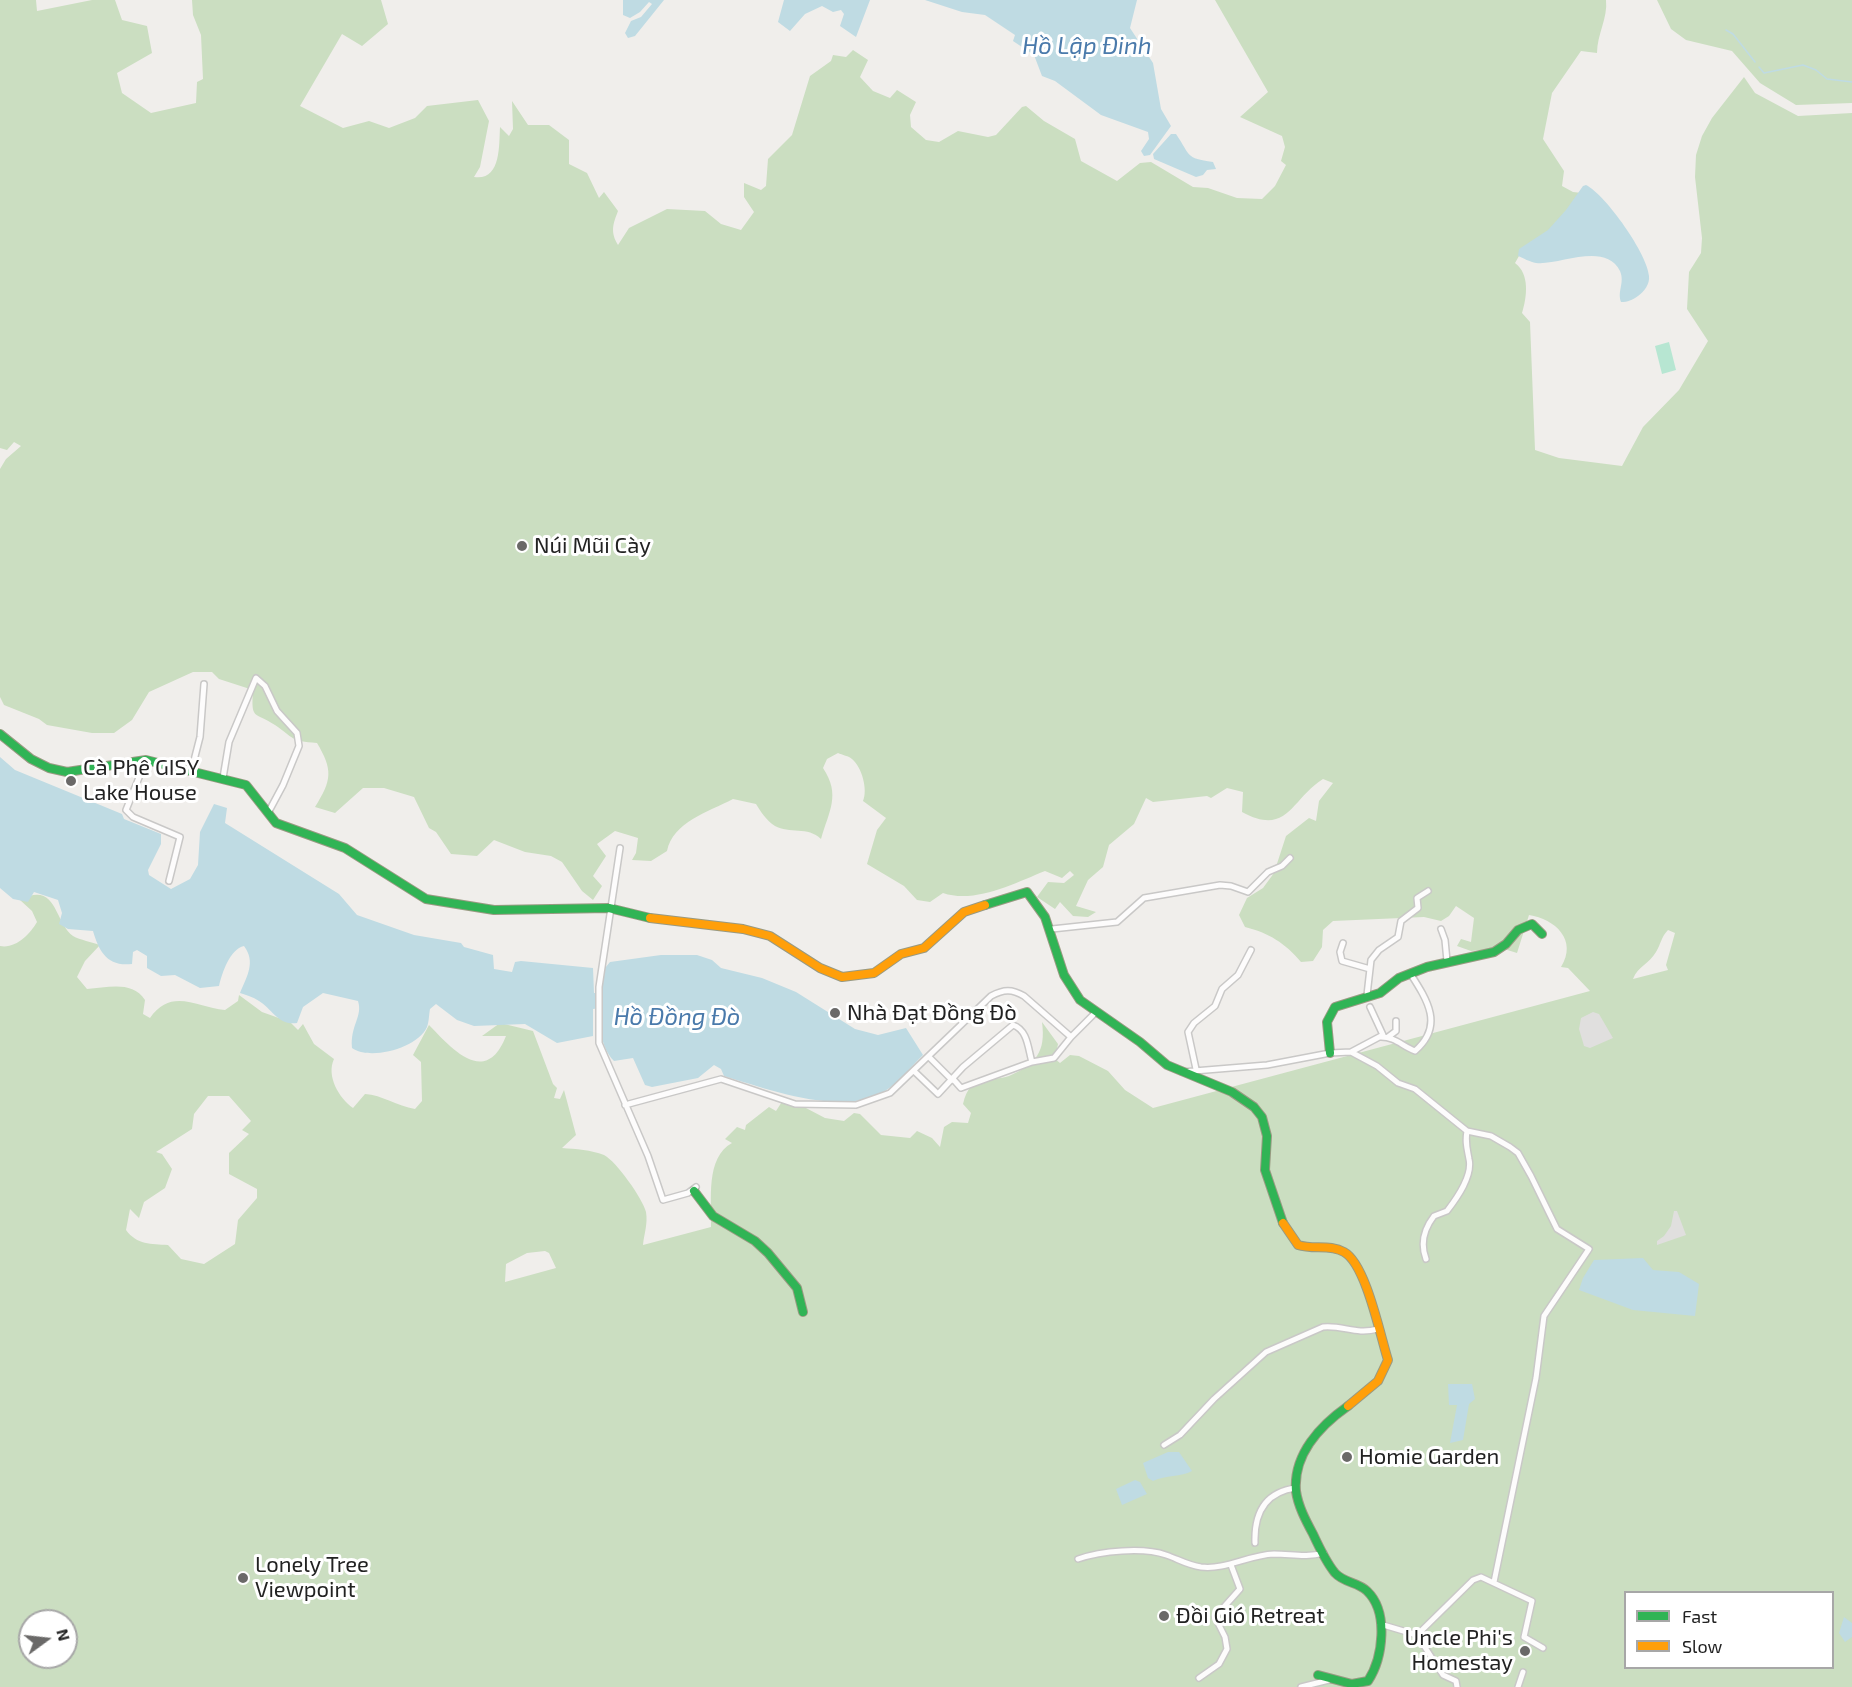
<!DOCTYPE html>
<html>
<head>
<meta charset="utf-8">
<style>
  body { margin:0 }
  #map { position:relative; width:1852px; height:1687px; overflow:hidden; background:#f0eeeb; font-family:"Exo 2",sans-serif }
  canvas { display:block }
  .legend { position:absolute; left:1624px; top:1591px; width:210px; height:78px; box-sizing:border-box; background:#fff; border:2px solid #a7a7a7; margin:0; padding:8px 10px; list-style:none; font-size:18px; color:#222 }
  .legend li { display:flex; align-items:center; gap:12px; height:30px }
  .legend b { width:30px; border:2px solid #a7a7a7 }
  .north { position:absolute; left:18px; top:1609px; width:60px; height:60px; box-sizing:border-box; background:#fff; border:2px solid #a7a7a7; border-radius:50%; rotate:75deg; font-size:16px; font-weight:700; line-height:24px; text-align:center; color:#222 }
  .north::after { content:''; display:block; margin:auto; width:21px; height:27px; background:#6a6968; clip-path:polygon(50% 0,100% 100%,50% 72%,0 100%) }
</style>
</head>
<body>
<div id="map">
<canvas width="1852" height="1687"></canvas>
<ul class="legend">
<li><b style="height:8px;background:#30b455"></b>Fast</li>
<li><b style="height:8px;background:#ff9f0a"></b>Slow</li>
</ul>
<div class="north">N</div>
</div>
<script>
const context = document.querySelector('canvas').getContext('2d');
context.lineJoin = 'round';
function paint(path, color) { context.fillStyle = color; context.fill(path, 'evenodd'); }
function trace(path, color, width, dash) { context.strokeStyle = color; context.lineWidth = width; context.lineCap = dash ? 'butt' : 'round'; context.setLineDash(dash || []); context.stroke(path); }
function label(font, color, halo, rows, align = 'center') {
  context.font = font + ' "Exo 2",sans-serif'; context.lineWidth = 6; context.setLineDash([]); context.textBaseline = 'middle'; context.strokeStyle = halo; context.fillStyle = color; for (const [text, x, y, turn = 0] of rows) {
    context.save(); context.translate(x, y); context.rotate((+turn || 0) * Math.PI / 180); context.textAlign = isNaN(turn) ? turn : align; if (halo) context.strokeText(text, 0, 0); context.fillText(text, 0, 0); context.restore();
  }
}
const forest = new Path2D(`
  M 0,0 L 36,0 L 37,11 L 92,0 L 115,0 L 122,20 L 147,26 L 152,53 L 117,73 L 122,93 L 151,113 L 196,103 L 197,82 L 203,79 L 201,35 L 193,15 L 192,0 L 381,0 L 388,24 L 362,46 L 342,34 L 300,106 L 343,128 L 369,121 L 389,128 L 415,118 L 427,106 L 478,100 L 489,121 L 480,167 L 474,177 C 501,181 499,146 500,127 L 509,136 L 513,129 L 512,101 L 528,125 L 549,125 L 569,140 L 569,164 L 587,173 L 599,198 L 604,192 L 618,211 C 613,224 610,232 618,245 L 629,228 L 667,209 L 705,211 L 721,224 L 741,230 L 754,212 L 744,197 L 744,183 L 761,190 L 766,186 L 768,159 L 792,135 L 810,76 L 831,61 L 833,55 L 846,57 L 853,50 L 868,60 L 860,77 L 873,91 L 890,98 L 897,90 L 916,102 L 910,115 L 911,127 L 926,140 L 939,142 L 958,131 L 988,137 L 996,135 L 1022,107 L 1026,106 L 1044,121 L 1075,139 L 1081,161 L 1117,181 L 1140,163 L 1151,162 L 1193,187 L 1208,188 L 1237,198 L 1262,199 L 1275,186 L 1286,165 L 1281,161 L 1285,147 L 1282,136 L 1240,117 L 1268,92 L 1215,0 L 1606,0 C 1608,18 1597,34 1597,53 L 1581,51 L 1552,93 L 1543,139 L 1564,171 L 1562,186 L 1573,192 L 1582,193 L 1555,231 L 1519,256 L 1515,263 C 1530,274 1527,297 1522,313 L 1530,322 L 1535,450 L 1559,458 L 1622,466 L 1643,427 L 1679,390 L 1708,341 L 1687,309 L 1689,272 L 1701,253 L 1702,238 L 1695,177 L 1696,155 L 1702,136 L 1712,118 L 1744,77 L 1755,93 L 1798,116 L 1852,113 L 1852,1687 L 0,1687 L 0,946 C 16,949 30,934 37,922 L 32,911 L 20,900 C 57,880 54,922 73,936 C 80,940 92,942 100,945 L 85,961 L 77,977 L 87,989 C 107,988 132,980 145,1000 L 143,1014 L 150,1018 C 171,987 197,1007 225,1010 L 238,1001 L 239,995 L 262,1012 L 290,1022 L 298,1030 L 303,1024 L 314,1044 L 334,1059 C 326,1076 339,1098 353,1108 L 365,1094 C 382,1095 397,1106 415,1109 L 422,1101 L 421,1062 L 413,1055 L 429,1025 C 453,1050 486,1087 506,1036 L 482,1036 L 500,1023 L 533,1031 L 553,1084 L 557,1088 L 554,1098 L 560,1099 L 564,1090 L 576,1135 L 562,1148 C 576,1149 591,1150 604,1155 C 616,1161 643,1199 646,1212 C 648,1224 644,1234 643,1245 L 711,1227 C 712,1200 705,1158 732,1143 L 725,1139 L 737,1127 L 745,1130 L 746,1125 L 769,1107 L 776,1111 L 785,1097 L 825,1118 L 844,1121 L 854,1113 L 860,1114 L 881,1135 L 910,1138 L 917,1131 L 932,1138 L 940,1147 L 944,1127 L 952,1122 L 968,1123 L 971,1113 L 963,1104 C 971,1071 991,1083 1009,1076 C 1036,1064 1046,1052 1042,1022 L 1058,1044 L 1055,1059 L 1060,1063 L 1070,1055 L 1079,1056 L 1108,1071 L 1125,1090 L 1153,1108 L 1590,991 L 1568,968 L 1561,967 C 1578,940 1555,919 1529,915 L 1517,953 L 1501,948 L 1471,951 L 1457,946 L 1461,939 L 1471,942 L 1474,918 L 1456,906 L 1449,916 L 1441,921 L 1424,917 L 1333,921 L 1323,930 L 1322,947 L 1313,961 L 1301,962 C 1285,943 1269,933 1245,927 L 1239,915 L 1247,898 L 1263,888 L 1274,873 L 1286,836 L 1309,818 L 1316,821 L 1319,801 L 1333,783 L 1323,779 C 1291,799 1288,837 1242,812 L 1243,792 L 1227,788 L 1211,798 L 1207,796 L 1153,802 L 1146,798 L 1134,824 L 1109,845 L 1103,867 L 1088,880 L 1076,906 L 1096,912 L 1088,917 L 1073,916 L 1060,902 L 1055,909 L 1037,897 L 1048,882 L 1064,883 L 1074,875 L 1070,871 L 1062,878 L 1045,871 C 1015,883 975,904 943,893 L 930,902 L 917,900 L 904,886 L 867,864 L 877,830 L 886,818 L 863,801 C 868,790 862,767 852,759 C 849,756 842,755 838,753 L 827,759 L 823,768 C 841,795 829,811 821,839 C 808,826 789,834 775,826 C 766,820 761,812 756,804 L 733,799 C 708,812 673,822 667,851 L 651,861 L 632,860 L 636,853 L 638,838 L 615,831 L 597,844 L 606,856 L 593,876 L 602,886 L 593,900 L 582,891 L 562,862 L 551,856 L 525,852 L 494,840 L 477,856 L 451,854 L 436,832 L 429,828 L 414,797 L 384,788 L 363,788 L 335,813 L 315,807 C 332,780 333,770 317,743 C 290,741 294,738 275,725 C 254,711 251,721 253,690 L 219,679 L 212,672 L 193,672 L 149,692 L 132,720 L 114,733 L 92,733 L 47,725 L 39,719 L 4,705 L 0,697 L 0,469 L 6,459 L 21,446 L 14,442 L 7,450 L 0,448 ZM 1668,930 L 1675,933 L 1666,965 L 1668,970 L 1633,979 C 1638,966 1649,964 1656,952 C 1661,944 1661,937 1668,930 ZM 208,1096 L 229,1096 L 251,1121 L 242,1130 L 249,1134 L 229,1153 L 229,1174 L 257,1189 L 257,1198 L 238,1220 L 235,1244 L 204,1264 L 181,1259 L 168,1245 C 151,1244 137,1245 126,1230 L 130,1209 L 139,1218 L 144,1202 L 165,1188 L 172,1169 L 162,1154 L 156,1152 L 192,1129 L 194,1114 ZM 545,1251 L 549,1253 L 556,1268 L 505,1282 L 506,1264 L 527,1253 ZM 1626,1592 L 1832,1592 L 1832,1668 L 1626,1668 ZM 30,1621 L 66,1621 L 66,1657 L 30,1657 Z
  M 1657,0 L 1852,0 L 1852,103 L 1796,105 L 1760,83 L 1732,51 L 1686,40 L 1671,29 Z`);
const pitch = new Path2D(`
  M 1669,342 L 1676,370 L 1662,374 L 1655,346 Z`);
const parking = new Path2D(`
  M 1593,1012 L 1599,1014 L 1613,1038 L 1590,1048 L 1584,1046 L 1579,1029 L 1581,1018 Z
  M 1674,1211 L 1677,1211 L 1686,1235 L 1657,1245 L 1657,1241 L 1664,1236 L 1671,1226 Z`);
const water = new Path2D(`
  M 623,0 L 664,0 L 635,36 L 628,38 L 625,33 L 631,21 L 641,17 L 652,4 L 649,2 L 640,12 L 630,18 L 623,15 Z
  M 784,0 L 870,0 L 856,37 L 840,26 L 844,14 L 841,10 L 833,12 L 822,6 L 805,14 L 790,31 L 778,22 Z
  M 925,0 L 1137,0 L 1130,28 L 1153,63 L 1161,109 L 1171,126 L 1150,155 L 1144,156 L 1141,151 L 1149,139 L 1148,132 L 1101,115 L 1055,81 L 1042,76 L 1034,55 L 1013,41 L 1015,35 L 985,15 L 962,12 Z
  M 1171,134 L 1176,134 C 1191,156 1185,158 1213,162 L 1216,169 L 1207,170 L 1203,175 L 1196,177 L 1154,159 L 1153,154 Z
  M 1586,185 C 1606,195 1648,255 1649,276 C 1650,284 1644,292 1638,296 C 1632,300 1628,302 1621,302 C 1617,291 1625,283 1620,271 C 1605,241 1558,266 1536,263 C 1530,262 1523,258 1518,256 L 1519,249 L 1548,230 L 1566,210 L 1583,186 Z
  M 0,757 L 15,770 L 122,814 L 124,819 L 161,834 L 161,844 L 148,870 L 149,875 L 171,889 L 190,879 L 198,865 L 200,832 L 214,804 L 227,808 L 225,823 L 339,894 L 357,915 L 414,935 L 461,943 L 464,947 L 493,955 L 494,969 L 512,972 L 515,962 L 521,961 L 593,968 L 594,993 L 601,993 L 605,968 L 610,962 L 661,955 L 697,955 L 712,960 L 721,968 L 762,978 L 796,992 L 855,1029 L 878,1035 L 906,1028 L 923,1055 C 910,1068 895,1087 878,1095 C 834,1114 767,1089 724,1076 L 721,1069 L 714,1065 L 698,1078 L 652,1087 L 645,1085 L 633,1058 L 614,1061 C 600,1046 600,1028 601,1008 L 593,1009 L 593,1036 L 557,1043 L 525,1024 L 474,1026 L 457,1020 L 436,1004 L 430,1009 C 429,1014 429,1022 427,1027 C 418,1048 370,1061 352,1048 C 350,1025 363,1017 358,1001 L 323,993 L 303,1007 L 297,1023 C 279,1026 272,1009 259,1001 C 253,997 246,995 240,993 C 247,976 256,962 244,946 C 230,949 222,973 219,986 L 200,988 L 175,975 L 161,976 L 147,968 L 147,956 L 137,950 L 133,952 L 132,964 C 107,967 99,951 93,931 L 68,929 L 59,924 L 62,913 L 58,900 L 34,892 L 28,902 L 13,899 L 0,888 Z
  M 1643,1258 L 1653,1270 L 1679,1272 L 1699,1284 L 1695,1316 L 1633,1310 L 1579,1290 L 1583,1278 L 1594,1260 Z
  M 1448,1384 L 1472,1384 L 1475,1399 L 1469,1404 L 1463,1440 L 1450,1443 L 1457,1405 L 1449,1405 Z
  M 1168,1452 L 1179,1452 L 1192,1471 C 1181,1477 1166,1475 1153,1481 L 1148,1478 L 1143,1463 Z
  M 1135,1480 L 1140,1482 L 1147,1494 L 1122,1505 L 1116,1489 Z
  M 1844,1617 L 1852,1623 L 1852,1637 L 1845,1642 L 1839,1633 Z`);
const stream = new Path2D(`
  M 1726,30 L 1733,34 L 1755,62
  M 1759,67 L 1764,73 L 1803,65 L 1816,70 L 1827,79 L 1852,82`);
const street = new Path2D(`
  M 146,760 L 126,810 L 133,817 L 180,837 L 169,881
  M 191,772 L 200,737 L 204,684
  M 223,778 L 229,742 L 256,678 L 265,686 L 277,711 L 297,733 L 299,746 L 283,785 L 268,813
  M 620,848 L 599,987 L 599,1043 L 648,1156 L 663,1200 L 688,1193 L 696,1187
  M 1052,929 L 1117,922 L 1144,898 L 1220,885 L 1231,886 L 1248,892 L 1268,872 L 1282,866 L 1290,858
  M 1441,929 L 1445,940 L 1447,961
  M 1343,943 L 1340,952 L 1342,961 L 1370,969
  M 1367,995 L 1371,960 L 1379,950 L 1398,937 L 1401,921 L 1418,908 L 1417,898 L 1428,891
  M 1381,1037 C 1395,1037 1402,1046 1415,1051 C 1444,1026 1428,1001 1410,973
  M 1388,1037 L 1396,1031 L 1396,1021
  M 1351,1052 L 1383,1035 L 1370,1007
  M 929,1057 L 952,1080
  M 1196,1069 L 1188,1032 L 1194,1023 L 1215,1006 L 1222,989 L 1238,975 L 1251,950
  M 915,1072 L 938,1094 L 963,1067 L 1013,1025 C 1028,1030 1028,1049 1032,1062
  M 1182,1072 L 1267,1065 L 1330,1053 L 1351,1052 L 1377,1066 L 1398,1083 L 1415,1089 L 1467,1131 L 1491,1136 L 1510,1147 L 1518,1153 L 1531,1176 L 1557,1229 L 1589,1249 L 1544,1316 L 1536,1378 L 1494,1582
  M 953,1079 L 961,1088 L 1032,1062 L 1054,1058 L 1071,1037
  M 625,1105 L 721,1079 L 795,1104 L 856,1105 L 890,1093 L 991,996 C 1004,989 1012,989 1024,996 L 1071,1037 L 1095,1013
  M 1426,1259 C 1420,1243 1424,1229 1434,1216 L 1447,1211 C 1457,1198 1473,1176 1469,1159 C 1467,1148 1465,1142 1467,1131
  M 1164,1445 L 1180,1435 L 1214,1399 L 1266,1352 L 1323,1327 C 1344,1325 1355,1335 1378,1329
  M 1255,1543 C 1254,1513 1265,1492 1296,1488
  M 1078,1559 C 1101,1551 1143,1547 1166,1555 C 1178,1559 1187,1565 1201,1567 C 1226,1570 1248,1555 1274,1554 C 1292,1554 1305,1558 1324,1553
  M 1380,1624 L 1417,1635 L 1473,1580 L 1481,1577 L 1532,1601 L 1524,1637 L 1543,1648
  M 1417,1635 L 1443,1675 L 1456,1681 L 1457,1687
  M 1199,1678 L 1219,1664 L 1227,1649 L 1225,1637 L 1215,1617 L 1240,1589 L 1231,1565
  M 1301,1687 L 1329,1680
  M 1518,1687 L 1523,1672`);
const fast = new Path2D(`
  M 0,734 L 31,759 L 49,768 L 67,772 L 146,760 L 246,785 L 276,823 L 345,848 L 426,899 L 494,910 L 609,908 L 650,918
  M 985,905 L 1027,892 L 1045,917 L 1064,975 L 1080,1000 L 1140,1042 L 1167,1065 L 1232,1092 L 1254,1107 L 1262,1117 L 1267,1136 L 1265,1170 L 1283,1223
  M 1330,1053 L 1327,1022 L 1335,1007 L 1380,993 L 1399,978 L 1427,967 L 1494,952 L 1506,944 L 1518,930 L 1532,924 L 1542,934
  M 694,1191 L 713,1216 L 755,1241 L 768,1253 L 797,1288 L 803,1312
  M 1318,1675 L 1352,1684 L 1368,1681 C 1383,1658 1389,1612 1367,1591 C 1358,1582 1344,1583 1335,1573 C 1326,1562 1319,1547 1313,1534 C 1306,1521 1298,1506 1296,1491 C 1293,1454 1321,1425 1348,1406`);
const slow = new Path2D(`
  M 650,918 L 743,929 L 770,936 L 820,968 L 842,977 L 874,973 L 901,954 L 924,948 L 964,912 L 985,905
  M 1283,1223 L 1298,1245 C 1313,1250 1330,1244 1344,1252 C 1366,1264 1380,1335 1388,1360 L 1378,1381 L 1348,1406`);
const markers = [
  [522,546,6,"#6a6968"],
  [71,781,6,"#6a6968"],
  [835,1013,6,"#6a6968"],
  [1347,1457,6,"#6a6968"],
  [243,1578,6,"#6a6968"],
  [1164,1616,6,"#6a6968"],
  [1525,1651,6,"#6a6968"]
];
const poiNames = [
  ["Núi Mũi Cày",534,546],
  ["Cà Phê GISY",83,768],
  ["Lake House",83,793],
  ["Nhà Đạt Đồng Đò",847,1013],
  ["Homie Garden",1359,1457],
  ["Lonely Tree",255,1565],
  ["Viewpoint",255,1590],
  ["Đồi Gió Retreat",1176,1616],
  ["Uncle Phi's",1513,1638,"right"],
  ["Homestay",1513,1663,"right"]
];
const waterNames = [
  ["Hồ Lập Đinh",1087,46],
  ["Hồ Đồng Đò",677,1017]
];
paint(forest, '#cbdec1');
paint(pitch, '#b7e6d2');
paint(parking, '#e0dfde');
paint(water, '#bfdbe3');
trace(stream, '#bfdbe3', 1.5);
trace(street, '#c9c8c7', 8);
trace(fast, '#999a82', 10);
trace(slow, '#999a82', 10);
trace(street, '#fdfcfc', 5);
trace(fast, '#30b455', 8);
trace(slow, '#ff9f0a', 8);
for (const [x, y, r, color] of markers) { const dot = new Path2D(); dot.arc(x, y, r, 0, 2 * Math.PI); context.fillStyle = color; context.fill(dot); trace(dot, '#fff', 2); }
label('22px', '#222', '#fff', poiNames, 'left');
label('italic 24px', '#4a7aab', '#fff', waterNames);
</script>
</body>
</html>
